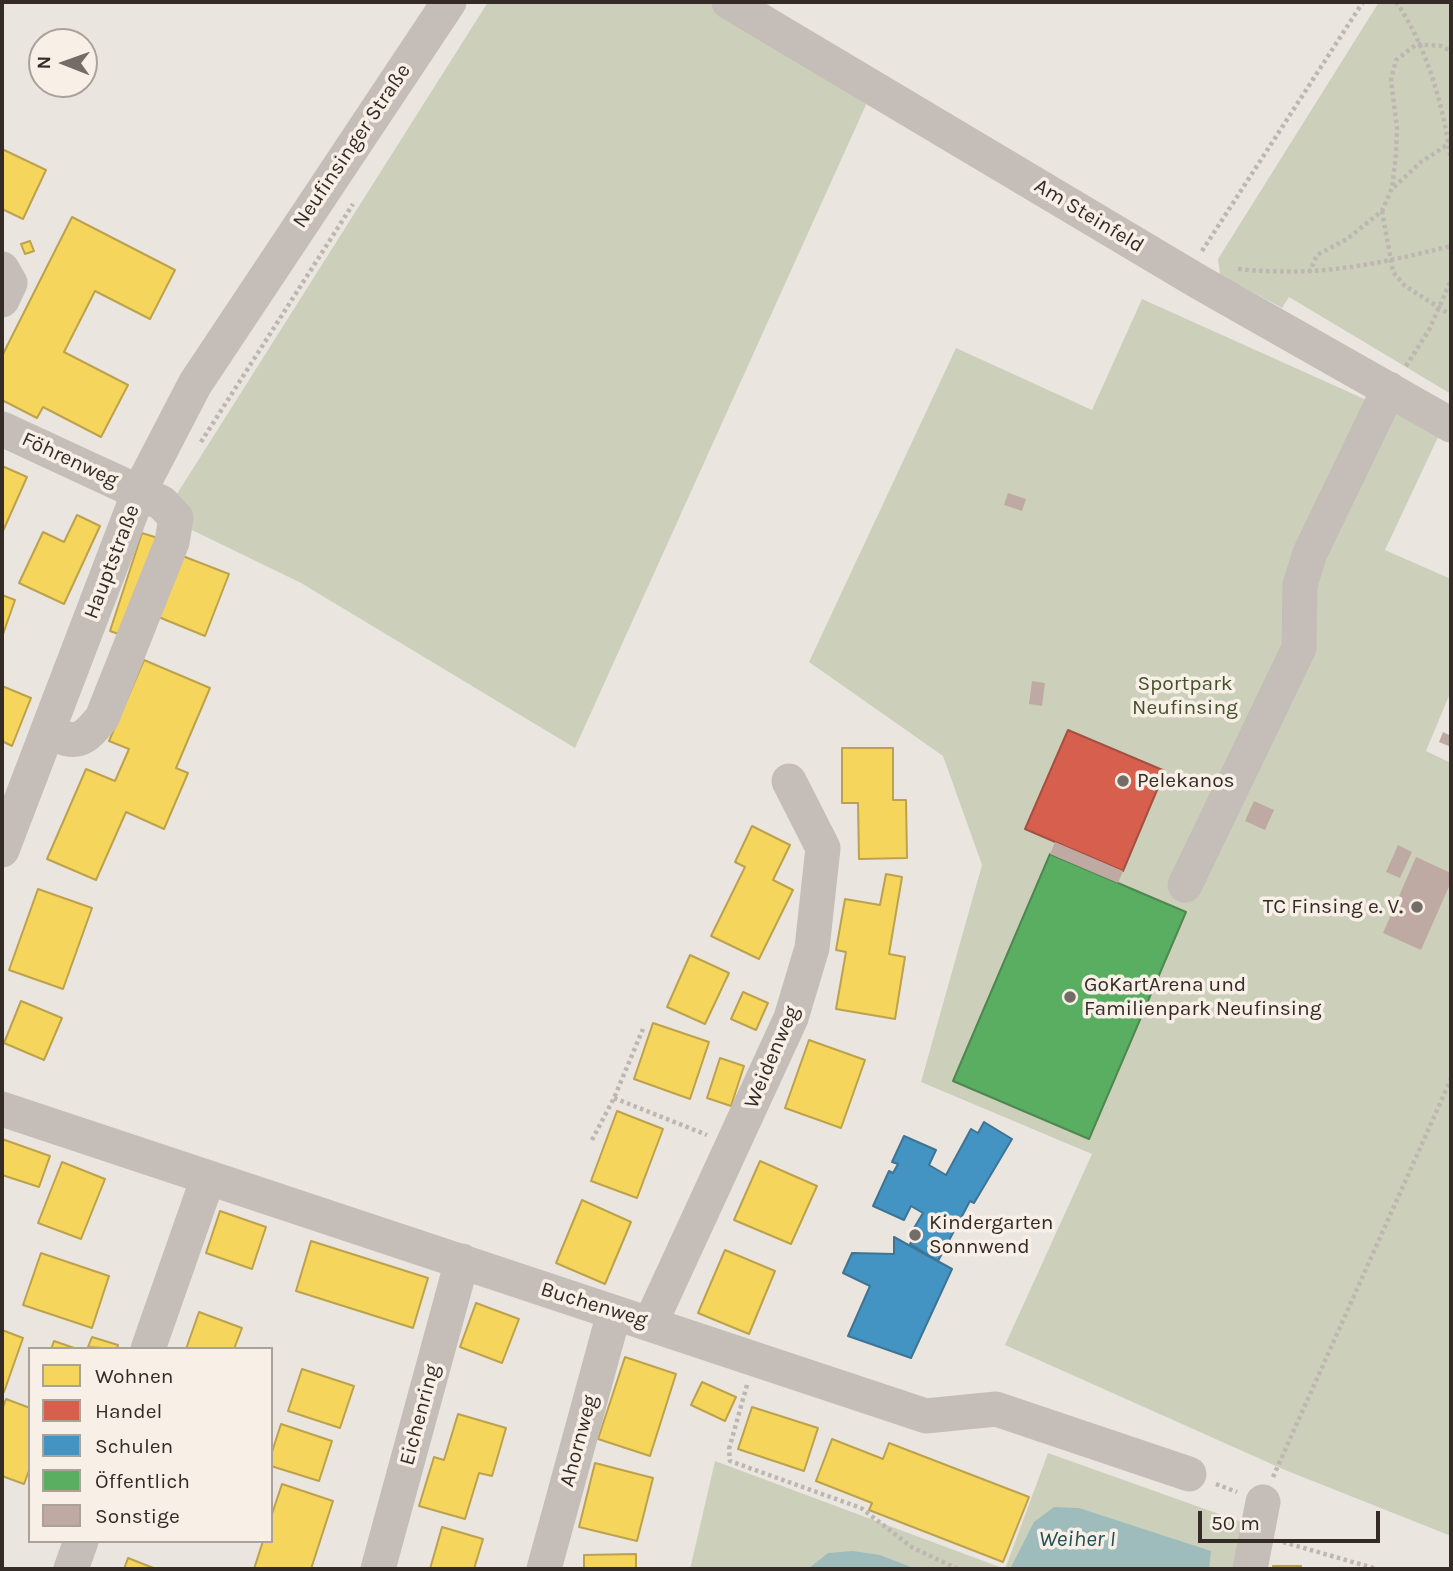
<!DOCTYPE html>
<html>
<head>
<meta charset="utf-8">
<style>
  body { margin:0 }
  #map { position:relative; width:1453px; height:1571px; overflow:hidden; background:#ebe5e0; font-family:Karla,sans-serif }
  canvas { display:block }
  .frame { position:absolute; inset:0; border:4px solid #342b27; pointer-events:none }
  .legend { position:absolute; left:28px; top:1347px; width:245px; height:196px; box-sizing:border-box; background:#f8f0e7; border:2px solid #aaa19a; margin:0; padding:9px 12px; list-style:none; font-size:21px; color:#342b27 }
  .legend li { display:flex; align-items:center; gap:14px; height:35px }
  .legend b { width:35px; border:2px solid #aaa19a }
  .north { position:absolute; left:28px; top:28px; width:70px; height:70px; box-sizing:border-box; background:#f8f0e7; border:2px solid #aaa19a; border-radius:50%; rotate:271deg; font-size:19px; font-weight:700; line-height:28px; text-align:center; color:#342b27 }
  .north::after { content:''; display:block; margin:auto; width:24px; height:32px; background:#746c68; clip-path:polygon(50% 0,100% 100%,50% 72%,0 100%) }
  .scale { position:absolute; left:1198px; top:1511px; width:182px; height:32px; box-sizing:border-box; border:4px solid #342b27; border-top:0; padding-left:9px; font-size:21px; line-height:24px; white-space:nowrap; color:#342b27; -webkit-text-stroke:5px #f8f0e7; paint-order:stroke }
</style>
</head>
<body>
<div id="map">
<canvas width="1453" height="1571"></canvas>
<div class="frame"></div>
<ul class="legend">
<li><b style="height:19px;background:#f6d55c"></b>Wohnen</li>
<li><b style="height:19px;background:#d6604d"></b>Handel</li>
<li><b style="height:19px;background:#4393c3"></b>Schulen</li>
<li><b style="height:19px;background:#5aae61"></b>Öffentlich</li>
<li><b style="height:19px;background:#beaaa2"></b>Sonstige</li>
</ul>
<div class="north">N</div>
<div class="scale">50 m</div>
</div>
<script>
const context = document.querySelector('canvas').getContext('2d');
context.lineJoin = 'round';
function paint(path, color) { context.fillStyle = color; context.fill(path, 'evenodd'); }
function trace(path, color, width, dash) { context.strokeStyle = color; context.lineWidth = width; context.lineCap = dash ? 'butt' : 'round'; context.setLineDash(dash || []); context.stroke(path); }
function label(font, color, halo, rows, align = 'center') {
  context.font = font + ' Karla,sans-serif'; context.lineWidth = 7; context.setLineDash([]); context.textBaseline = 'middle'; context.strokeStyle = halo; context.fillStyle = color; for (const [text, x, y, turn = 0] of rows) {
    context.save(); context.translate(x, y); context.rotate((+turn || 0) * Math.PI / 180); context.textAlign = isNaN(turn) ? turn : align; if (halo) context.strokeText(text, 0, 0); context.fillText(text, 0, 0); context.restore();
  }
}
const green = new Path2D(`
  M 488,2 L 711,2 L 870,96 L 575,748 L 301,583 L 163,516 Z
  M 1379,2 L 1451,2 L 1451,394 L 1289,297 L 1282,308 L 1220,275 L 1218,259 Z
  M 1142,299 L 1440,433 L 1385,550 L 1451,579 L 1451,691 L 1426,751 L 1451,763 L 1451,1536 L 1285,1470 L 1005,1345 L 1092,1154 L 921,1082 L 982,865 L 943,756 L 809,662 L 956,348 L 1092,410 Z
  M 1048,1453 L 1247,1524 L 1240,1569 L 690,1569 L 715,1461 L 1005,1569 Z`);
const water = new Path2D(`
  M 1054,1507 L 1079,1508 L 1211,1551 L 1209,1569 L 1010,1569 L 1034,1522 Z
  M 853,1551 L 880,1555 L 916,1569 L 808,1569 L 828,1553 Z`);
const homes = new Path2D(`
  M 2,149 L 46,170 L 23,219 L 2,209 Z
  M 72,217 L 175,270 L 150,319 L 95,291 L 64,352 L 128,385 L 101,437 L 43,407 L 37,418 L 2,400 L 2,356 Z
  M 30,241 L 34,251 L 25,254 L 21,244 Z
  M 2,466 L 27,477 L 3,531 L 2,530 Z
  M 77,515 L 100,526 L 64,604 L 19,583 L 43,532 L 64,542 Z
  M 142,533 L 161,539 L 130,638 L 110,631 Z
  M 180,555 L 229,574 L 205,636 L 156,616 Z
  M 2,595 L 15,600 L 2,637 Z
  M 144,660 L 210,688 L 176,768 L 188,773 L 164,829 L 126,812 L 96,880 L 47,859 L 86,769 L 115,781 L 129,749 L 109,741 Z
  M 2,686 L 31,698 L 12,746 L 2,741 Z
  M 842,748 L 893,748 L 893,800 L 906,800 L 907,858 L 859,859 L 858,803 L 842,803 Z
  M 752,826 L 790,845 L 773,880 L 793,890 L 759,959 L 711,936 L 745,867 L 735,862 Z
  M 886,874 L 902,877 L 889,954 L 905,957 L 895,1019 L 836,1009 L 846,952 L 836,950 L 845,899 L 880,905 Z
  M 38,889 L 92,908 L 63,989 L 9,970 Z
  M 690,955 L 729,973 L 705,1024 L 667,1007 Z
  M 743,992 L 768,1003 L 756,1030 L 731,1019 Z
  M 21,1001 L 62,1018 L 44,1060 L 4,1043 Z
  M 653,1023 L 709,1042 L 690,1099 L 634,1079 Z
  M 809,1040 L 865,1060 L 841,1128 L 785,1108 Z
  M 720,1058 L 744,1066 L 731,1106 L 707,1098 Z
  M 617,1111 L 663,1129 L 637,1198 L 591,1181 Z
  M 2,1139 L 50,1156 L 39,1187 L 2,1175 Z
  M 760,1161 L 817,1186 L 791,1244 L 734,1220 Z
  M 62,1162 L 105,1179 L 81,1239 L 38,1223 Z
  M 582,1200 L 631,1222 L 605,1284 L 556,1263 Z
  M 220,1211 L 266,1227 L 252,1269 L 206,1253 Z
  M 311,1241 L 428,1278 L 413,1328 L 296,1291 Z
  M 725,1250 L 775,1271 L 749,1334 L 698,1313 Z
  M 41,1253 L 109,1276 L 92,1328 L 23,1305 Z
  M 476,1303 L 519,1319 L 502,1363 L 460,1347 Z
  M 199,1312 L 242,1328 L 234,1349 L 186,1349 Z
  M 2,1330 L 23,1338 L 4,1392 L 2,1391 Z
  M 92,1337 L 118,1345 L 117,1349 L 88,1347 Z
  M 54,1341 L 77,1349 L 51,1349 Z
  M 625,1357 L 676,1374 L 650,1456 L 598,1439 Z
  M 302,1369 L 354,1386 L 340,1428 L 288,1411 Z
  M 702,1382 L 736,1397 L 725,1421 L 691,1405 Z
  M 6,1399 L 30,1408 L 30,1468 L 24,1484 L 2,1476 L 2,1410 Z
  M 752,1407 L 818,1428 L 804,1471 L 738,1449 Z
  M 458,1414 L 506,1428 L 492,1476 L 479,1473 L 465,1519 L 419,1506 L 434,1457 L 444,1460 Z
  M 281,1424 L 332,1441 L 319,1481 L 271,1466 L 271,1455 Z
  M 832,1439 L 883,1459 L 889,1443 L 1029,1497 L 1003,1562 L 869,1510 L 872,1503 L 816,1481 Z
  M 595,1463 L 653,1478 L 637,1541 L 579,1527 Z
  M 282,1484 L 333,1501 L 311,1569 L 254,1569 L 263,1541 L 271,1541 L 271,1517 Z
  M 442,1527 L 483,1539 L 474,1569 L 430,1569 Z
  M 636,1554 L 636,1569 L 584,1569 L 584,1555 Z
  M 128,1558 L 156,1569 L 124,1569 Z
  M 1273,1566 L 1301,1566 L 1301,1569 L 1273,1569 Z`);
const shops = new Path2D(`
  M 1068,730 L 1165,771 L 1123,871 L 1025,829 Z`);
const schools = new Path2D(`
  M 984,1122 L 1012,1139 L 974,1203 L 970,1201 L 938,1261 L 910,1244 L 915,1236 L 911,1233 L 923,1213 L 911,1206 L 904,1220 L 873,1206 L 889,1171 L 893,1173 L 898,1164 L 892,1162 L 904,1136 L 936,1150 L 929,1165 L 946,1175 L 971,1129 L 978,1133 Z
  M 894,1237 L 952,1269 L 911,1358 L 848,1336 L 870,1286 L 843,1273 L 852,1253 L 894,1254 Z`);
const public = new Path2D(`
  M 1050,854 L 1186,912 L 1089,1139 L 953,1081 Z`);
const building = new Path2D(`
  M 1008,493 L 1026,499 L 1022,511 L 1004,505 Z
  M 1032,681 L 1045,683 L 1042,706 L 1029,704 Z
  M 1443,732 L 1451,736 L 1451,747 L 1439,742 Z
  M 1254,801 L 1274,810 L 1265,830 L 1245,821 Z
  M 1055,842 L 1123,871 L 1118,883 L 1050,854 Z
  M 1398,845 L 1412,852 L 1400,878 L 1386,872 Z
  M 1416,857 L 1451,873 L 1451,882 L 1421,950 L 1383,933 Z`);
const path = new Path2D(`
  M 1396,2 C 1427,46 1444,108 1451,161
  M 1394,187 L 1421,162 L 1450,143
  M 1382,211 L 1393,272 L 1405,286 L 1451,315
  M 1202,251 L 1363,2
  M 1238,269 C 1320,277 1373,265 1451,246
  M 1309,273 L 1317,255 L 1347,239 L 1382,211 L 1392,188 L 1396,155 L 1397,129 L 1391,80 L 1396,60 L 1417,44 L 1441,46 L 1451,51
  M 1406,366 L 1429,330 L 1451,280
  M 201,442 L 353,204
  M 614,1098 L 707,1135
  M 592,1140 L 614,1098 L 643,1029
  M 747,1385 L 729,1449 L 730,1461 L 861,1508 L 913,1548 L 958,1569
  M 1273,1477 L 1451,1079
  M 1216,1484 L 1237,1492
  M 1283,1542 L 1377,1569`);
const minor = new Path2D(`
  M 729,2 L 1199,282 L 1451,425
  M 2,269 L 10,283 L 2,300
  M 2,429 L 162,503 L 176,518 L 172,542 L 102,718 C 81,743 78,744 47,732
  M 2,850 L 139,492 L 195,384 L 449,2
  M 1185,885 L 1299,648 L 1300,585 L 1310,553 L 1389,389
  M 2,1109 L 926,1416 L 996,1409 L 1189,1474
  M 651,1322 L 791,1018 L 812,948 L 823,848 L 789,781
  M 148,1349 L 208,1178
  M 71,1569 L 81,1541
  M 378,1569 L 462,1261
  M 544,1569 L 614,1313
  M 1250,1569 L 1263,1502`);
const markers = [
  [1123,781,7,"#746c68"],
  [1417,907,7,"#746c68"],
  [1070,997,7,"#746c68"],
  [915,1235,7,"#746c68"]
];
const streetNames = [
  ["Neufinsinger Straße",352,146,-56],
  ["Am Steinfeld",1089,216,31],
  ["Föhrenweg",70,460,25],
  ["Hauptstraße",112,562,-69],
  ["Weidenweg",772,1057,-67],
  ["Buchenweg",594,1305,17],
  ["Eichenring",420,1415,-75],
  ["Ahornweg",579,1441,-75]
];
const parkNames = [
  ["Sportpark",1185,684],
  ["Neufinsing",1185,708]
];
const poiNames = [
  ["Pelekanos",1137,781],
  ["TC Finsing e. V.",1403,907,"right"],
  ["GoKartArena und",1084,985],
  ["Familienpark Neufinsing",1084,1009],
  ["Kindergarten",929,1223],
  ["Sonnwend",929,1247]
];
const waterNames = [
  ["Weiher I",1077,1539]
];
paint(green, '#ccd0bb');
paint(water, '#9dbcbb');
paint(homes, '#f6d55c');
trace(homes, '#bca24c', 2);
paint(shops, '#d6604d');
trace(shops, '#a55042', 2);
paint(schools, '#4393c3');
trace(schools, '#3e7494', 2);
paint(public, '#5aae61');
trace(public, '#4f8750', 2);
paint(building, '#beaaa2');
trace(path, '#bdb6b1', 4.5, [3.5, 3.5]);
trace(minor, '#c4bdb8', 35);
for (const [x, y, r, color] of markers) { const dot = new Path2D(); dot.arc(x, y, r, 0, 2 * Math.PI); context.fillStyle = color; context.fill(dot); trace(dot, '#f8f0e7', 2.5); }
label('21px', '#342b27', '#f8f0e7', streetNames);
label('21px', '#45512d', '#f8f0e7', parkNames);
label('21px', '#342b27', '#f8f0e7', poiNames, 'left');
label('italic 23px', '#205153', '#f8f0e7', waterNames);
</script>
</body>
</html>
